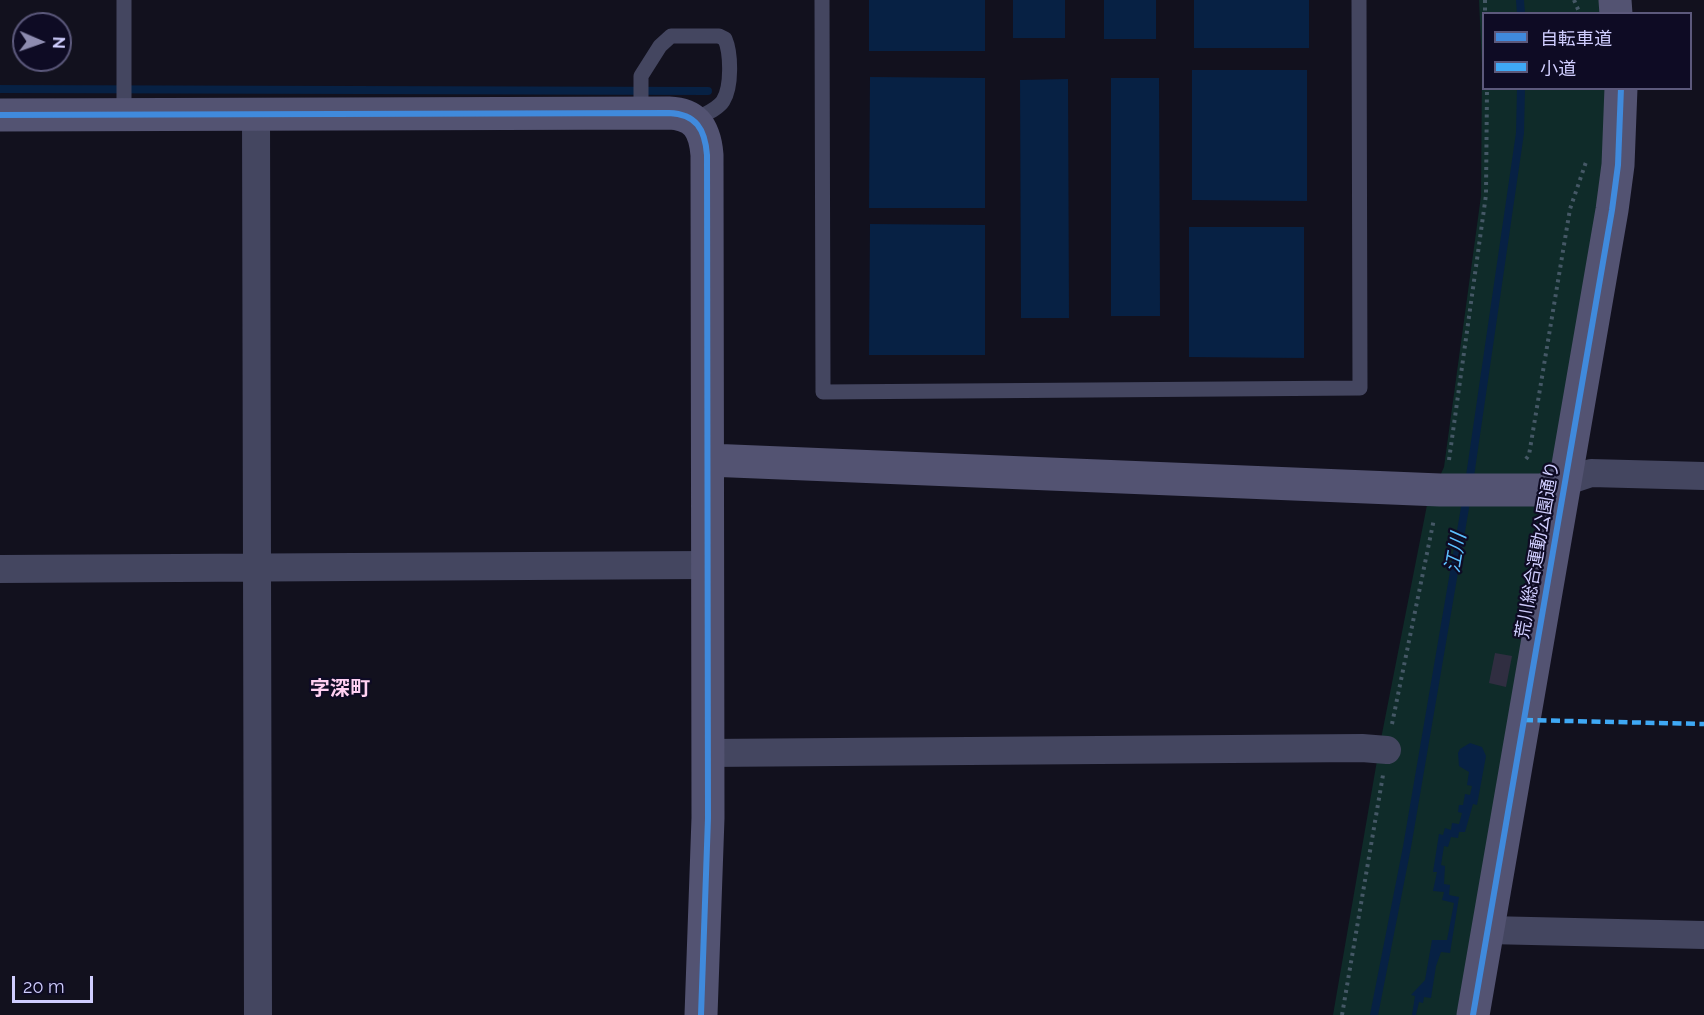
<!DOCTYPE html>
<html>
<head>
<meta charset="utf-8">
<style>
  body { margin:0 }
  #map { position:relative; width:1704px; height:1015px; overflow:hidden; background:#12111e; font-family:Raleway,"Noto Sans JP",sans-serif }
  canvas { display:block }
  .legend { position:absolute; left:1482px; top:12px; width:210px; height:78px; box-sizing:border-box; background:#0e0b24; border:2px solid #5c597c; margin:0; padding:8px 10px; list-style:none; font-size:18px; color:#d0ceff }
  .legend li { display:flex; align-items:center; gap:12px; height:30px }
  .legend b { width:30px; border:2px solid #5c597c }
  .north { position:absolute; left:12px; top:12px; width:60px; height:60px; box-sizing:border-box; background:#0e0b24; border:2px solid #5c597c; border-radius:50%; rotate:92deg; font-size:16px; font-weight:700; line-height:24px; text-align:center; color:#d0ceff }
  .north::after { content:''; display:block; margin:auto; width:21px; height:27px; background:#8e8cb0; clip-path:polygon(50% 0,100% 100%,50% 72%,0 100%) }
  .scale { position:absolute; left:12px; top:976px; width:81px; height:27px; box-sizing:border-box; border:3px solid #d0ceff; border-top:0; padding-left:8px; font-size:18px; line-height:21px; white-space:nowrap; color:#d0ceff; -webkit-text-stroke:4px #0e0b24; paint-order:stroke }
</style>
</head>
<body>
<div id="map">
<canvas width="1704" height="1015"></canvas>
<ul class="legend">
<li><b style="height:8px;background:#408adc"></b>自転車道</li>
<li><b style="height:8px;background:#3fa9f5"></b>小道</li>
</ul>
<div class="north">N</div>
<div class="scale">20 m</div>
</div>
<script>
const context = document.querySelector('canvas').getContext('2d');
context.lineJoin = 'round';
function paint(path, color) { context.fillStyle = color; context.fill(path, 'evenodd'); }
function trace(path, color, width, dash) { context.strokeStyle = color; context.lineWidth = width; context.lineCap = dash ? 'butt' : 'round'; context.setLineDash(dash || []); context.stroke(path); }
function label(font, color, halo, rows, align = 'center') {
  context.font = font + ' Raleway,"Noto Sans JP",sans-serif'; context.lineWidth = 4.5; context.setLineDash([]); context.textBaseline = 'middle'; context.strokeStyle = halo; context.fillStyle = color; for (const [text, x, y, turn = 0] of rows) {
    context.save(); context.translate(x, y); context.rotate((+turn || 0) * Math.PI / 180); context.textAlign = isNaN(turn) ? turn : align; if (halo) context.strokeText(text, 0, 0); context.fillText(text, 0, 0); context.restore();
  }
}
const green = new Path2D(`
  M 1479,0 L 1602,0 L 1603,13 L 1484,14 L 1484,88 L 1606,89 L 1605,176 L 1462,1015 L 1333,1015 L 1379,749 L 1427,505 L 1444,467 L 1481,196 L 1482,65 Z`);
const water = new Path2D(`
  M 869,0 L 985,0 L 985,51 L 869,51 Z
  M 1013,0 L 1065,0 L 1065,38 L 1013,38 Z
  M 1104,0 L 1156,0 L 1156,39 L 1104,39 Z
  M 1194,0 L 1309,0 L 1309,48 L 1194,48 Z
  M 1192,70 L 1307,70 L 1307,201 L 1192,200 Z
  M 870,77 L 985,78 L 985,208 L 869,208 Z
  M 1111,78 L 1159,78 L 1160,316 L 1111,316 Z
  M 1068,79 L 1069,318 L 1021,318 L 1020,80 Z
  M 870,224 L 985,225 L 985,355 L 869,355 Z
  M 1189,227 L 1304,227 L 1304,358 L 1189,357 Z
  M 1470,743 L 1482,747 L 1486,756 L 1477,805 L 1473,804 L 1465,832 L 1459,832 L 1458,838 L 1451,837 L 1448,847 L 1444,846 L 1441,865 L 1445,866 L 1444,884 L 1450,885 L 1449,895 L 1459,897 L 1450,953 L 1441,952 L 1436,966 L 1431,998 L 1424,997 L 1423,1003 L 1419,1002 L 1416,1015 L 1412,1015 L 1415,996 L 1411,995 L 1425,980 L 1432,940 L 1447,940 L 1454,903 L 1442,900 L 1444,892 L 1433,891 L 1437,872 L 1433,872 L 1439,834 L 1443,835 L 1445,828 L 1451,830 L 1452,823 L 1459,824 L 1462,813 L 1458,812 L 1459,805 L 1463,805 L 1465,794 L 1470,795 L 1472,786 L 1467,785 L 1469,772 L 1459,766 L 1458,753 L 1460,749 Z`);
const stream = new Path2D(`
  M 1520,0 L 1521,14
  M 0,89 L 708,91
  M 1469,483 L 1520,133 L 1521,88
  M 1374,1015 L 1407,847 L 1467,496`);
const building = new Path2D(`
  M 1495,653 L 1512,656 L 1506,687 L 1489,683 Z`);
const path = new Path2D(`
  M 1485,0 L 1485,14
  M 1574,0 L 1580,14
  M 1526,459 L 1529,455 L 1570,209 L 1586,162
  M 1449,460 L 1486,195 L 1487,88
  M 1392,724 L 1434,519
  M 1342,1015 L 1383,775`);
const lane = new Path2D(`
  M 124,0 L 124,115
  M 822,0 L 823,392 L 1360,388 L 1359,0
  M 641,113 L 641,76 L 660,46 L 671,36 L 719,36 L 725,39 C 731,53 732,87 723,101 C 718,109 703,115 695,120`);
const street = new Path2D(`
  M 256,114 L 258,1015
  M 1564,482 L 1591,473 L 1704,476
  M 0,569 L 706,565
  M 707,753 L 1362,748 L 1387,750
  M 1488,930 L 1704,935`);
const secondary = new Path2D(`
  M 1615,0 L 1616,14
  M 0,115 L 669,113 C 696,114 705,129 707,155 L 708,818 L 701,1015
  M 708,460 L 1440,490 L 1542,490 L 1564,482
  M 1473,1015 L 1612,210 L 1618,165 L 1621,88`);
const quiet = new Path2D(`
  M 1524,720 L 1704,724`);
const cycleway = new Path2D(`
  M 0,115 L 669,113 C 696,114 705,129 707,155 L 708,818 L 701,1015
  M 1473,1015 L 1612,210 L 1618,165 L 1621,88`);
const streetNames = [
  ["荒川総合運動公園通り",1538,550,-80]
];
const waterNames = [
  ["江川",1456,553,-80]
];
const neighbourhoodNames = [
  ["字深町",340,689]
];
paint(green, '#0f2b29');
paint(water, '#072144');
trace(stream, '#072144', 8);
paint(building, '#302e41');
trace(path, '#455866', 4, [3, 4.5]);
trace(lane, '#444660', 15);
trace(street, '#444660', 28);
trace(secondary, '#535372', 33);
trace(quiet, '#3fa9f5', 4.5, [9, 4.5]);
trace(cycleway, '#408adc', 6);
label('18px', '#d0ceff', '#0e0b24', streetNames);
label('italic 20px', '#5cc0ff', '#0e0b24', waterNames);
label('bold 20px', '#ffd0f2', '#0e0b24', neighbourhoodNames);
</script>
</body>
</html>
